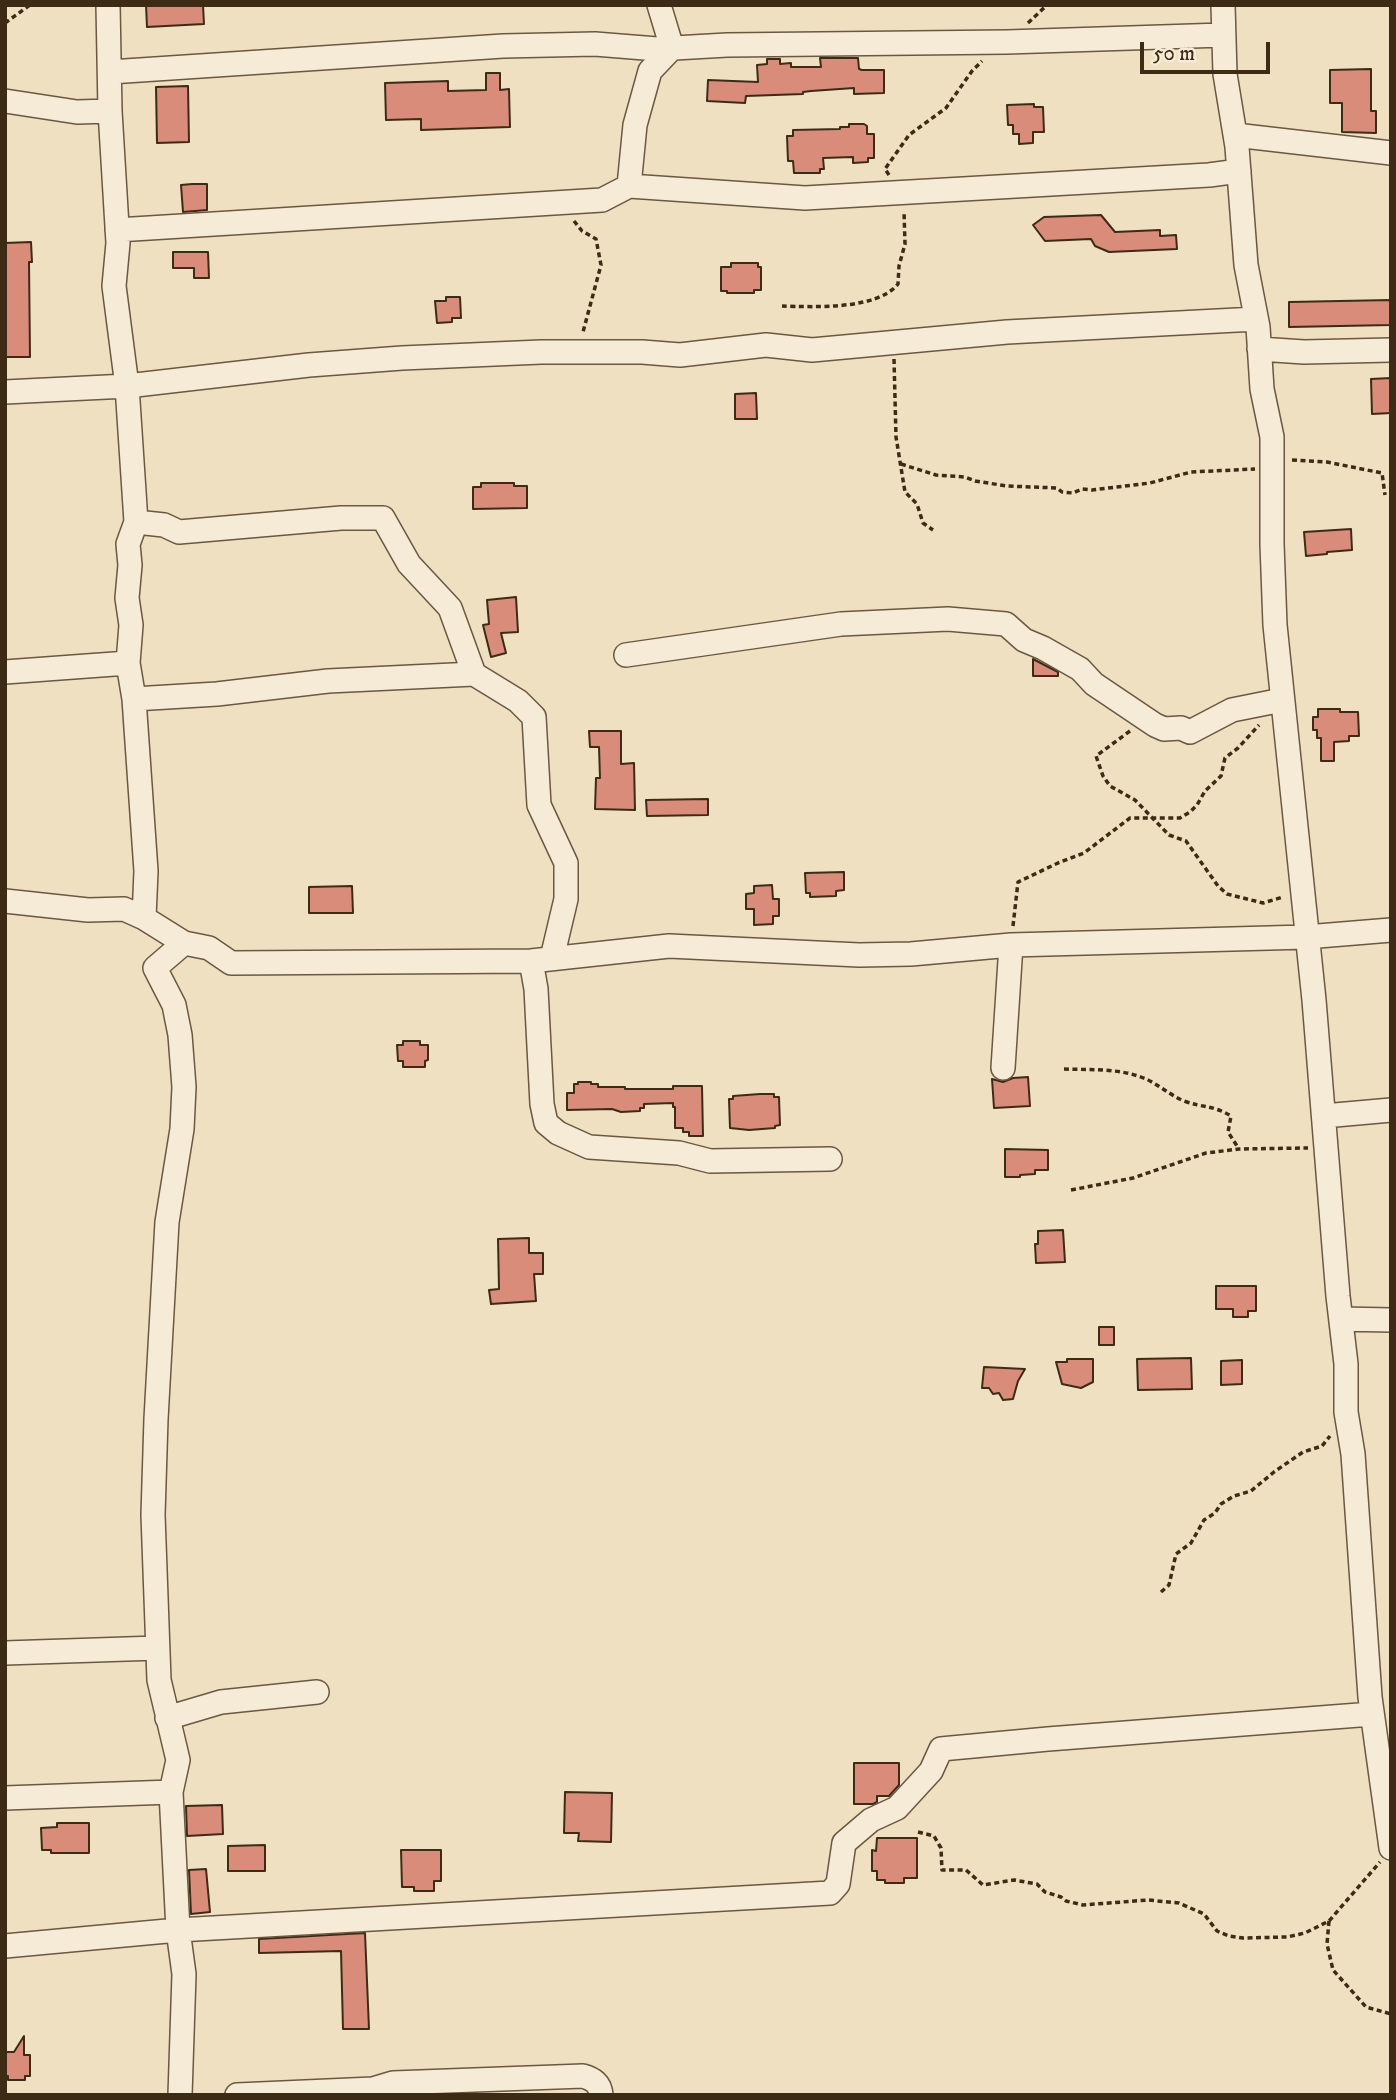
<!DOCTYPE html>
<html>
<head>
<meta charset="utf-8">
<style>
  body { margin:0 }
  #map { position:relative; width:1396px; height:2100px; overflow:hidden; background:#efe0c1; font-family:"IM FELL DW Pica",serif }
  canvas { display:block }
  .frame { position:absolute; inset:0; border:7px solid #3e2b16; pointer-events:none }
  .scale { position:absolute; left:1140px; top:42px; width:130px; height:32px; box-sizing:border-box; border:4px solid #3e2b16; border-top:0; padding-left:9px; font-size:21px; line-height:24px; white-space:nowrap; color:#3e2b16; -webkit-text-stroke:5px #f5ebd7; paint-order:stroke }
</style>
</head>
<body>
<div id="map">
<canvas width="1396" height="2100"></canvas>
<div class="frame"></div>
<div class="scale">50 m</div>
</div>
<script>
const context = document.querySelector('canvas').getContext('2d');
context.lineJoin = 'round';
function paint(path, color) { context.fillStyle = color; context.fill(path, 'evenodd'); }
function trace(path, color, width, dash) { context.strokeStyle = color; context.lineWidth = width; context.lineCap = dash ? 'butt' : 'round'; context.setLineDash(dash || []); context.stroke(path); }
const building = new Path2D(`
  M 146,5 L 203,5 L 204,24 L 147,27 Z
  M 820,58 L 858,58 L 859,69 L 862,70 L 884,70 L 884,93 L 854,94 L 854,88 L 811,91 L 803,92 L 803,94 L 746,96 L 745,103 L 707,101 L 708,80 L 758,82 L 757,65 L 767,64 L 767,59 L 780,59 L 780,64 L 791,63 L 791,67 L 821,67 Z
  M 1371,69 L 1371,111 L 1376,111 L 1376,133 L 1342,132 L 1342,103 L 1330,103 L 1330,70 Z
  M 486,73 L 500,73 L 500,90 L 509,89 L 510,127 L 421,130 L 421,119 L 386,120 L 385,83 L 448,81 L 448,91 L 486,90 Z
  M 188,86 L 189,142 L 157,143 L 156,87 Z
  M 1034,104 L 1034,107 L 1043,107 L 1044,132 L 1033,132 L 1033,143 L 1019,144 L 1019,134 L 1013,134 L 1013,125 L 1008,125 L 1007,105 Z
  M 849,124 L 864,124 L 867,126 L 867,134 L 874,134 L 874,158 L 868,158 L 868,162 L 853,163 L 853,157 L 823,158 L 824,169 L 820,169 L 820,173 L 794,173 L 793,161 L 788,161 L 787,136 L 793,136 L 793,130 L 840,129 L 840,127 L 849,127 Z
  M 192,184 L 207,184 L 207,210 L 183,212 L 181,185 Z
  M 1101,215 L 1115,232 L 1160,230 L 1160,236 L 1176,235 L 1177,249 L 1109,252 L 1095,246 L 1091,239 L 1045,241 L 1033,225 L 1044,217 Z
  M 31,242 L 32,262 L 29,262 L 30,357 L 5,357 L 5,243 Z
  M 173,252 L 208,252 L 209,278 L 194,278 L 194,268 L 173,268 Z
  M 731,263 L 758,263 L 758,267 L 761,267 L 761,290 L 754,290 L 754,293 L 727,293 L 727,291 L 721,291 L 721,267 L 731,267 Z
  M 446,297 L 460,297 L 461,318 L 452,318 L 452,322 L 437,323 L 435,301 L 446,301 Z
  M 1391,300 L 1391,325 L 1289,327 L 1289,302 Z
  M 1391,378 L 1391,413 L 1372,414 L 1371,379 Z
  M 756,393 L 757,419 L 735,419 L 735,394 Z
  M 481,483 L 514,483 L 514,486 L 527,486 L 527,508 L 473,509 L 473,487 L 481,487 Z
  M 1351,529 L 1352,550 L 1327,552 L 1327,554 L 1306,556 L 1304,532 Z
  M 516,597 L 518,632 L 501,633 L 506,653 L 491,657 L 483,625 L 489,624 L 487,600 Z
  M 1033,659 L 1058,672 L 1058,676 L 1033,676 Z
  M 1318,709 L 1340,709 L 1340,712 L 1358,712 L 1359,736 L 1349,736 L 1349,741 L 1334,742 L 1334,761 L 1321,761 L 1321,738 L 1317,738 L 1317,730 L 1313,730 L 1313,717 L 1318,717 Z
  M 589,731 L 621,731 L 621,764 L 634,763 L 635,810 L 595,809 L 596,778 L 600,778 L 599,747 L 590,747 Z
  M 708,799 L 708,815 L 647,816 L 646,800 Z
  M 844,872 L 844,890 L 836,891 L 836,896 L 810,897 L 810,893 L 806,893 L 805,873 Z
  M 772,885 L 773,899 L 779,899 L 779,916 L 773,916 L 773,924 L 754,925 L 754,909 L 746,909 L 746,894 L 754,893 L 754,886 Z
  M 352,886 L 353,913 L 309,913 L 309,887 Z
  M 403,1041 L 420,1041 L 420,1045 L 428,1045 L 428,1060 L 425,1061 L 425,1067 L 403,1067 L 403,1061 L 398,1061 L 397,1045 L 403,1045 Z
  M 1028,1077 L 1030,1106 L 994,1108 L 992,1079 L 1003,1082 L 1013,1078 Z
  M 578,1082 L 591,1082 L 591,1084 L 598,1084 L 598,1087 L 625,1087 L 625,1089 L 673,1089 L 673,1086 L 702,1086 L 703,1136 L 689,1136 L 689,1132 L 683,1132 L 683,1128 L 675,1128 L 675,1107 L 673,1107 L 673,1103 L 644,1104 L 644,1108 L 640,1108 L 640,1111 L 621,1112 L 612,1109 L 567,1110 L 567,1093 L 574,1093 L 574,1084 L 578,1084 Z
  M 760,1094 L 774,1094 L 774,1097 L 779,1097 L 780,1125 L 775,1126 L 775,1128 L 749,1130 L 730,1128 L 729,1099 L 733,1099 L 733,1096 Z
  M 1005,1149 L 1048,1150 L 1048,1170 L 1035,1170 L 1035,1174 L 1020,1175 L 1020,1177 L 1005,1177 Z
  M 1063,1230 L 1065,1262 L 1036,1263 L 1035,1244 L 1038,1244 L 1038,1231 Z
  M 529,1238 L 529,1253 L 543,1253 L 543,1274 L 534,1274 L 536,1301 L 491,1304 L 489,1290 L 499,1289 L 498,1239 Z
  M 1216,1286 L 1256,1286 L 1256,1311 L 1248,1311 L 1248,1317 L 1233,1317 L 1233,1309 L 1216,1309 Z
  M 1099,1327 L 1114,1327 L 1114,1345 L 1099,1345 Z
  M 1191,1358 L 1192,1389 L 1138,1390 L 1137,1359 Z
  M 1067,1359 L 1093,1359 L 1093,1382 L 1081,1388 L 1062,1384 L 1056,1362 L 1067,1362 Z
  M 1242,1360 L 1242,1384 L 1221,1385 L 1221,1361 Z
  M 984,1367 L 1025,1369 L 1018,1381 L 1013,1399 L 1003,1400 L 999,1393 L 993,1394 L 989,1388 L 982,1388 Z
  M 854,1763 L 899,1763 L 899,1785 L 889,1796 L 877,1796 L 877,1802 L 873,1804 L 854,1804 Z
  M 565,1792 L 612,1793 L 611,1842 L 578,1841 L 579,1833 L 564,1833 Z
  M 222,1805 L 223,1834 L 187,1836 L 186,1806 Z
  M 57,1823 L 89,1823 L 89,1853 L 51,1853 L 51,1850 L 42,1850 L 41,1828 L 57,1827 Z
  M 877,1838 L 917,1838 L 917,1878 L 904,1878 L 904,1883 L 885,1883 L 885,1880 L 877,1880 L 877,1871 L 872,1871 L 872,1850 L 876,1851 Z
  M 265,1845 L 265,1871 L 228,1871 L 228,1846 Z
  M 401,1850 L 441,1850 L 441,1881 L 434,1881 L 434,1891 L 414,1891 L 414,1887 L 402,1887 Z
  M 206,1869 L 210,1912 L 191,1914 L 189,1870 Z
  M 365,1933 L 369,2029 L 343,2029 L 341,1951 L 259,1953 L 259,1939 Z
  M 24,2036 L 24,2055 L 30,2055 L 30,2076 L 25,2076 L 25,2080 L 8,2080 L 8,2076 L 5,2076 L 5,2052 L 14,2052 Z`);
const path = new Path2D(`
  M 1246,5 L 1272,5
  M 5,23 L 30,5
  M 1028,23 L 1047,5
  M 889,175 L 885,169 L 909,135 L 946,108 L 972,71 L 982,61
  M 574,221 L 582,231 L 596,239 L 601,265 L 583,332
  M 782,306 C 814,307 877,310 898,284 L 899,266 L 905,244 L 904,211
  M 894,359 L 896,437 L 905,492 L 917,504 L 923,523 L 933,530
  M 1292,460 L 1327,462 L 1382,473 L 1385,495
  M 901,464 L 936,475 L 965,477 L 975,481 L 1007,486 L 1057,488 L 1062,492 L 1073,493 L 1082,489 L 1092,490 L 1150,483 L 1191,472 L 1255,469
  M 1130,731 L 1096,756 L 1103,776 L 1110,786 L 1135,800 L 1169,835 L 1186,841 L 1218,886 L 1227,894 L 1263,903 L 1283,897
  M 1013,926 L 1018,882 L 1058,863 L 1084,853 L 1130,818 L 1180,818 L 1190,812 L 1197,805 L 1205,791 L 1221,776 L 1225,758 L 1238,748 L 1259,725
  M 1064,1069 C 1091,1070 1121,1068 1146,1079 C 1159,1085 1170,1095 1184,1101 C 1203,1108 1213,1105 1231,1116 L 1228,1132 L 1239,1149
  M 1071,1190 L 1133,1178 L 1206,1153 L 1239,1149 L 1308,1148
  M 1161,1592 L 1169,1585 L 1176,1554 L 1191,1543 L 1204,1520 L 1215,1513 L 1221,1504 L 1234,1496 L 1251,1491 L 1274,1472 L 1303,1452 L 1322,1446 L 1330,1436
  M 918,1832 L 934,1836 L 941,1848 L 942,1870 L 966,1870 L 983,1885 L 1014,1880 L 1037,1884 L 1045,1892 L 1061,1897 L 1066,1901 L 1083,1905 L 1148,1900 L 1179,1903 L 1204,1914 L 1217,1931 L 1229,1936 L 1243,1938 L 1287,1937 L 1305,1933 L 1329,1921 L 1380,1862
  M 1329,1921 L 1327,1944 L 1333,1970 L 1366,2007 L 1391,2014`);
const minor = new Path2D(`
  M 108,5 L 110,111 L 118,243 L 114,286 L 127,386 L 136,522 L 128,544 L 130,565 L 127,598 L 131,625 L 128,663 L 134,699 L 146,871 L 144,918
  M 1223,5 L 1225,74 L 1237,147 L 1246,265 L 1258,327 L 1262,389 L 1272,437 L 1272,544 L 1275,625 L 1314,1000 L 1338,1296 L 1346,1364 L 1346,1412 L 1353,1454 L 1370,1697 L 1391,1848
  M 110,72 L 503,46 L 595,44 L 657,49 L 727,45 L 1007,42 L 1223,35
  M 5,101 L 77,112 L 110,111
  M 1235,135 L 1391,153
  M 629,186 L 635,125 L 650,71 L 672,48 L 659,5
  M 117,230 L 602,200 L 629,186 L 805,198 L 1209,175 L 1239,171
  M 1259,349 L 1304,352 L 1391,350
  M 5,392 L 127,386 L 309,365 L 402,358 L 541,352 L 642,352 L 680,355 L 766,345 L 812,350 L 1007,332 L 1256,319
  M 136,522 L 164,525 L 179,532 L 341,518 L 383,518 L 409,564 L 450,608 L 474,674 L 518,701 L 534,717 L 539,805 L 566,863 L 566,899 L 552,958
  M 626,655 L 841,624 L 948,619 L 1006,624 L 1024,640 L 1043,648 L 1080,669 L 1094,684 L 1155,725 L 1164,729 L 1181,728 L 1190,732 L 1232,710 L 1282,700
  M 5,672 L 128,663
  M 134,699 L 217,694 L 328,681 L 474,674
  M 5,901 L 88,910 L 124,909 L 144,918 L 184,943 L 209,948 L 231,963 L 531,961 L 669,946 L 859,955 L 911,954 L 1011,945 L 1306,937 L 1391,930
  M 531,961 L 536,989 L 542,1104 L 546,1123 L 558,1133 L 589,1147 L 679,1153 L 710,1161 L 830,1159
  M 1003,1068 L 1011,945
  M 1324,1116 L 1391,1110
  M 1341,1319 L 1391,1320
  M 5,1653 L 157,1648
  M 167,1718 L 221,1702 L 317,1692
  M 5,1798 L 171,1792
  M 5,1946 L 178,1930 L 830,1893 L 838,1884 L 844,1843 L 871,1820 L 897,1808 L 931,1771 L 941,1749 L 1048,1739 L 1372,1714
  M 180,2095 L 184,1974 L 178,1930 L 171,1792 L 178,1760 L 159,1680 L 153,1515 L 156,1419 L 167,1222 L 182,1129 L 184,1087 L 180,1035 L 174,1005 L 155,968 L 184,943
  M 237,2095 L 373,2089 L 393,2083 L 583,2076 C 593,2079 600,2083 601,2095`);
paint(building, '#d98c79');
trace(building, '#3e2b16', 2);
trace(minor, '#6a5841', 26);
trace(path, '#3e2b16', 3.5, [5, 3.5]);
trace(minor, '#f5ebd7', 23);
</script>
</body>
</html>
